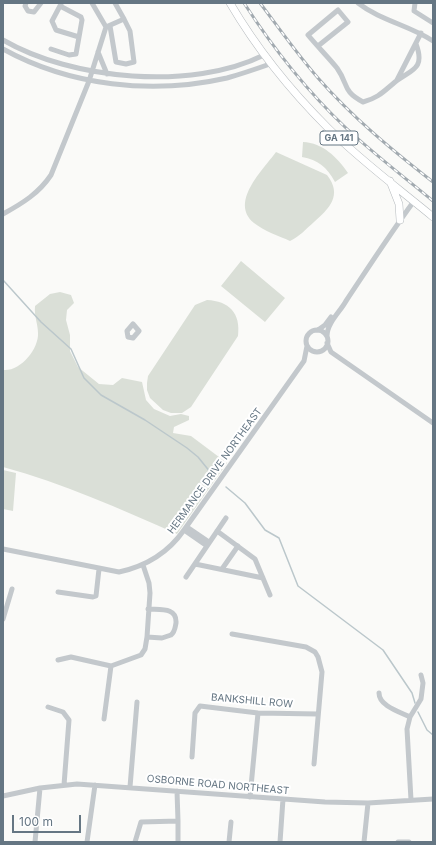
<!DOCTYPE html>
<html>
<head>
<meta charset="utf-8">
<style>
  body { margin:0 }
  #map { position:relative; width:436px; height:845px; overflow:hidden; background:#fafaf8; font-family:Inter,sans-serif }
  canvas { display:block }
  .frame { position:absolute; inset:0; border:4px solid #657683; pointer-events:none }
  .scale { position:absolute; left:12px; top:815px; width:69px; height:18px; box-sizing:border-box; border:2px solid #657683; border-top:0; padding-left:5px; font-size:12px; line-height:14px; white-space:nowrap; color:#657683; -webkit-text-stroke:3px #fff; paint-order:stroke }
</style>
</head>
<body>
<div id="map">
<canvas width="436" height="845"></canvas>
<div class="frame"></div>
<div class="scale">100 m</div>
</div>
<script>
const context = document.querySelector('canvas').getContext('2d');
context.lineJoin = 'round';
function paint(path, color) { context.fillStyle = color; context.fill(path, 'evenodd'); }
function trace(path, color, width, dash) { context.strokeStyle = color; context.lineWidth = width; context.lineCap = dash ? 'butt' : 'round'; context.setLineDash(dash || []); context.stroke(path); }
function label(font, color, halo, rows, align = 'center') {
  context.font = font + ' Inter,sans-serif'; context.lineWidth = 4; context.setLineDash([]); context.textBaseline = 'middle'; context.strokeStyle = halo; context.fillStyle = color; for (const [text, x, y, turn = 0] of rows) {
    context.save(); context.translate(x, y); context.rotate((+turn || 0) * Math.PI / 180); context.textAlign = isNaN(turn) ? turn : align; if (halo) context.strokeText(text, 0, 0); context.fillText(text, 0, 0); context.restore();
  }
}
const green = new Path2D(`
  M 303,142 C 323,143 337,157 348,173 L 335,182 C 327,167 318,160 302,157 Z
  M 276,152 L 327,175 C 343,195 329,209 314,222 C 306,229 299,237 290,241 C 279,236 264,231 254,223 C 229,202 263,170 276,152 Z
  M 241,261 L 285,298 L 265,322 L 221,286 Z
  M 60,292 L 71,295 L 74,303 L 67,310 L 66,320 L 70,335 L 70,351 L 78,367 L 99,384 L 113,385 L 122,378 L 142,382 L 146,400 L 154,409 L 170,416 L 181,414 L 189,416 L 189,420 L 174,427 L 173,433 L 191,436 L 227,463 L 177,534 C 120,509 63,483 3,467 L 3,370 C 20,372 39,349 38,333 C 38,324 34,316 35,306 L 50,294 Z
  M 207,300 C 229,301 241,313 238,336 L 191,407 L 182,413 L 171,413 L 163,410 L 150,398 L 147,390 L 147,383 L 148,376 L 195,305 Z
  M 3,470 L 16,473 L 13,511 L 3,509 Z`);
const stream = new Path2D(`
  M 3,280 L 41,322 L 71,349 L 84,378 L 101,395 L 145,420 L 187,448 L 198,457 L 215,478
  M 226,487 L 245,503 L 265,530 L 279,538 L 298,586 L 383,650 L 412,693 L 415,703
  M 418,712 L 427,730 L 433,735`);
const minor = new Path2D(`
  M 26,3 L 25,6 L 28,11 L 34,12 L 41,3
  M 115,3 L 124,19
  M 358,3 C 381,21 409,25 433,41
  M 415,3 L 414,11 L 433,23
  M 61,4 L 52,21 L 56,30 L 79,37
  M 106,27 L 124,19 L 130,31 L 134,62 L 126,64 L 116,62 L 110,26
  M 3,40 C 72,80 192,91 264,55
  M 318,46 L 348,22 L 338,10 L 308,35 C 317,46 328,57 337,68 C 349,85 342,91 363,102 C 378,98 383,92 395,82 C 410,70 426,70 416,44
  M 3,49 C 70,86 152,95 227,78 C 241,74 256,69 270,64
  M 51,49 L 69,55 L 76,54 L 82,20 L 81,17 L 60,6
  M 98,52 L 107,74
  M 397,80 L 421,33
  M 3,214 C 23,203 39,193 51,175 L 89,81 L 106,27 L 92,3
  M 133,324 L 139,331 L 133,338 L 128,337 L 127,331 Z
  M306 341a11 11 0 1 1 22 0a11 11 0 1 1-22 0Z
  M 318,330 L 325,325 L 331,317
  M 327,336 C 327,323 340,312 346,301 C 368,268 390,234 414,201
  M 327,343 L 331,352 L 433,423
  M 187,527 L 209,542
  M 184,530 L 207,546
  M 217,531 L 255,559 L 270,595
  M 3,549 L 119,572 C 147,566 168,553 184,530 L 304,361 L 307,346
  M 195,564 L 263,578
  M 222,569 L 238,546
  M 186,577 L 226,518
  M 58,592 L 93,597 L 96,596 L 99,569
  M 3,619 L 12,589
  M 232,634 L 306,647 L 315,652 L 318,657 L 322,672 L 314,764
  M 147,637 L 162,638 L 171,635 C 175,632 175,628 176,623 C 177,607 160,610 148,609
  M 58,660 L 71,657 L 111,666 L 141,655 L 145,649 L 147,637 L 150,593 L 149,583 L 143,565
  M 379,693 C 379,706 400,712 410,717
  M 48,707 L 63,712 L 69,720 L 64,785
  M 104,719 L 111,666
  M 192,757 L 195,713 L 200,706 L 258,713 L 318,714
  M 130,787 L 137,702
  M 177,791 L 178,821
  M 3,796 L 40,788 L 77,784 L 325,802 L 368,803 L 433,799
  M 250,797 L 258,713
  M 411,800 L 407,729 L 410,717 L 421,699 L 423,683 L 421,675
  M 35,842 L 40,788
  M 87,842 L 95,785
  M 135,842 L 141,822 L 178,821 L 178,842
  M 229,842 L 231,822
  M 280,842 L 283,799
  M 364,842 L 368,803
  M 398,842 L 409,842`);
const highway = new Path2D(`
  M 230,3 C 257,49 290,90 328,128 C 360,160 398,188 433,217
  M 390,181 L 399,204 L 400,220`);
const rail = new Path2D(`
  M 244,3 C 273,48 307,91 346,128 C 374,154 404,177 433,201
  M 260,3 C 279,28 297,54 318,78 C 352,117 392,150 433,182`);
const shields = [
  [339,138,38]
];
const shieldNames = [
  ["GA 141",339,138]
];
const streetNames = [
  ["HERMANCE DRIVE NORTHEAST",215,471,-54],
  ["BANKSHILL ROW",252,701,5],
  ["OSBORNE ROAD NORTHEAST",218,785,5]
];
paint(green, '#dadfd7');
trace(stream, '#bbc7cb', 1.5);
trace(highway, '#b4b9bd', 8);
trace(minor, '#c3c8cc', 5);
trace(highway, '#fff', 7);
trace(rail, '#a2aab0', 3);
trace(rail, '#fff', 1.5, [4.5]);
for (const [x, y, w] of shields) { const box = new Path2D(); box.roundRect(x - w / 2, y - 7, w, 14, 3); context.fillStyle = '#fff'; context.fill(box); trace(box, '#657683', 1); }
label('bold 9px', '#657683', null, shieldNames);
label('10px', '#657683', '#fff', streetNames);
</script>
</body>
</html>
